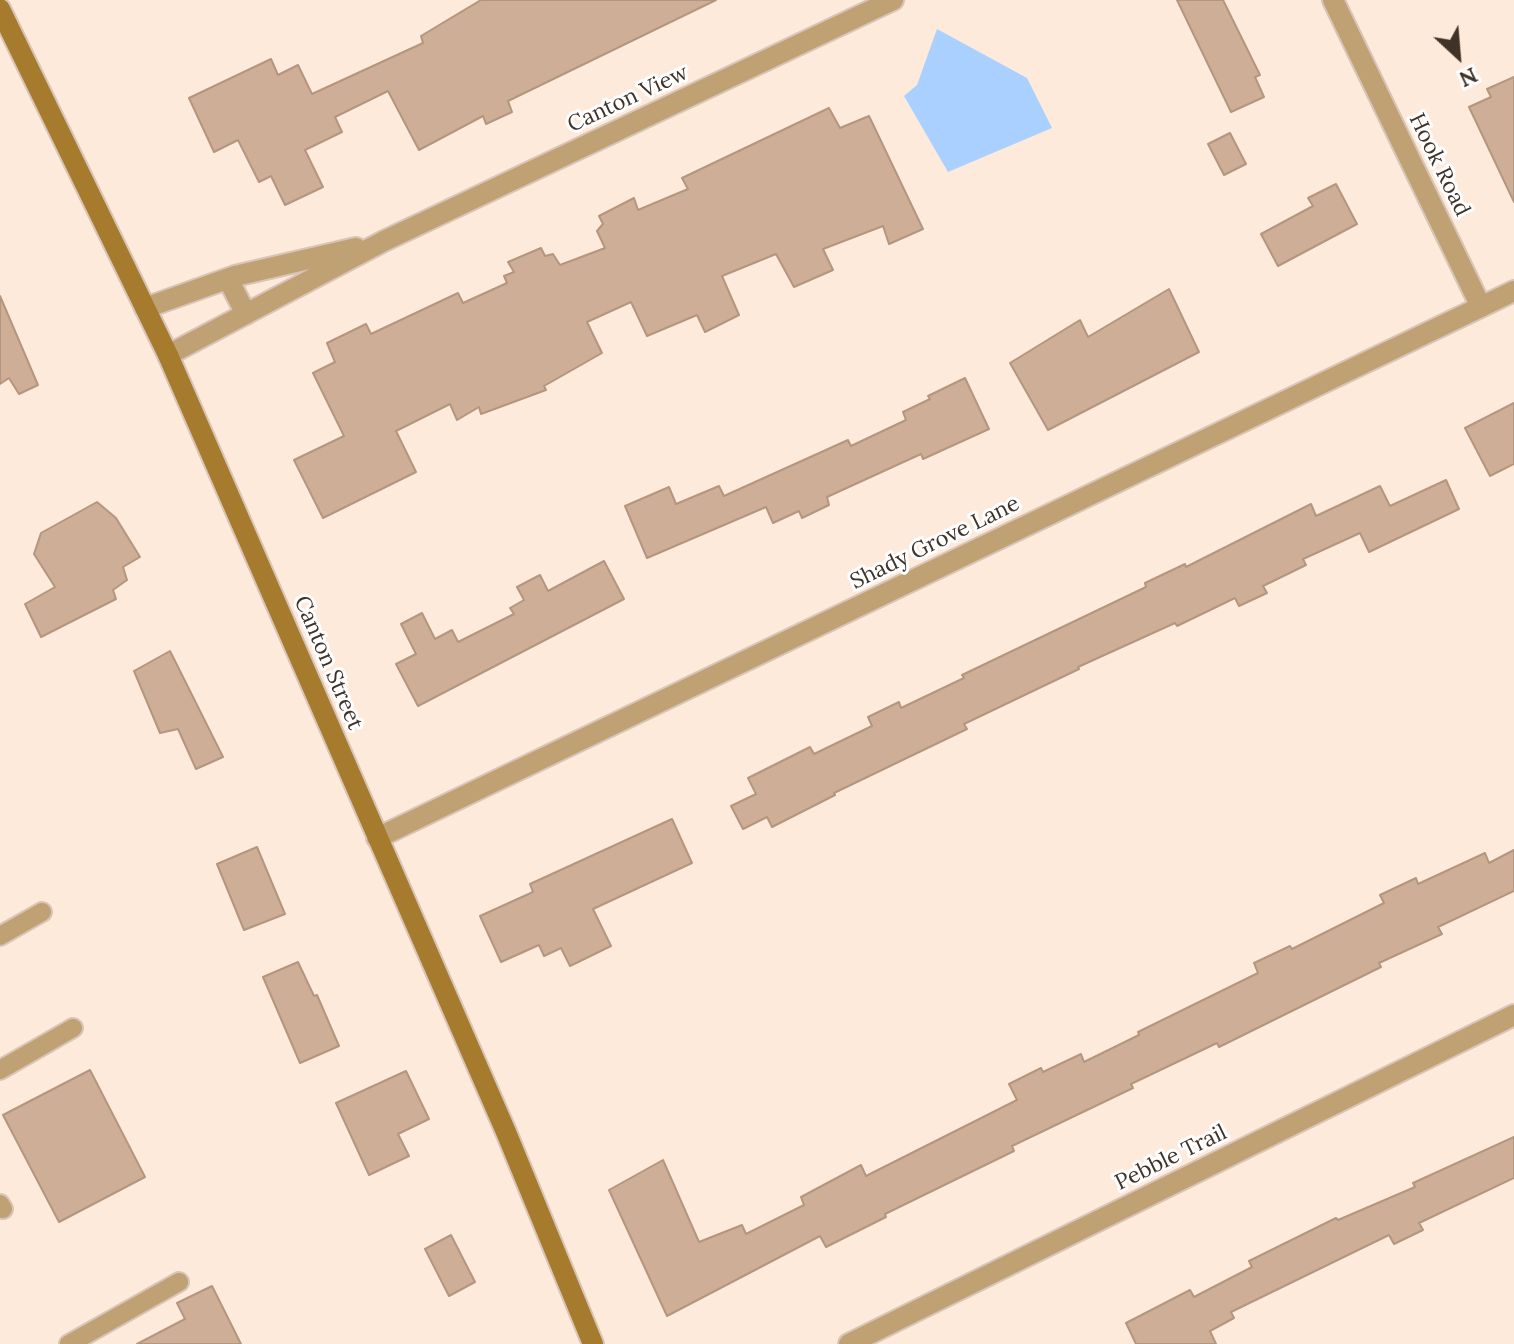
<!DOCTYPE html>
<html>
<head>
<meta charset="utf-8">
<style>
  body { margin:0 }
  #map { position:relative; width:1514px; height:1344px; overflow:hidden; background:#feeadb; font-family:Lora,serif }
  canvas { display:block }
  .north { position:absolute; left:1418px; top:16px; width:80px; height:80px; -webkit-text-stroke:6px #fff; paint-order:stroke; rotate:154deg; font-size:22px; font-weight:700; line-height:32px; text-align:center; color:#3f3228 }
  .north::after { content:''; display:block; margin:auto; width:28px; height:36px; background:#3f3228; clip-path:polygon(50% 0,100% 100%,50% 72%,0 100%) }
</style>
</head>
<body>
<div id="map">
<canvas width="1514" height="1344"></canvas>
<div class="north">N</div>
</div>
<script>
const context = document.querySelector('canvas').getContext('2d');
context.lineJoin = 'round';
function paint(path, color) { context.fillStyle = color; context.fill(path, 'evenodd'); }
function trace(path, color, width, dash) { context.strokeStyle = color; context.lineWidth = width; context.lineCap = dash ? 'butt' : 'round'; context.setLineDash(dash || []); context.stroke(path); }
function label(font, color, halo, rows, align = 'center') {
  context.font = font + ' Lora,serif'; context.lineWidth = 6; context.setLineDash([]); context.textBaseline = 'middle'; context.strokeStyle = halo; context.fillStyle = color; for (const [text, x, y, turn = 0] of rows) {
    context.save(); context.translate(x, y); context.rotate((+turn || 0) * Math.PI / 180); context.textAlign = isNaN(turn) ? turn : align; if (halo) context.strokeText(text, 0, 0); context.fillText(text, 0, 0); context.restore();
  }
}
const water = new Path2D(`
  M 937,29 L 1027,78 L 1052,128 L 948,172 L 904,96 L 917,85 Z`);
const building = new Path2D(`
  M 481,0 L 716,0 L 508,101 L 512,112 L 486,124 L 483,116 L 419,150 L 388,91 L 335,117 L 342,132 L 305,150 L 323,187 L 285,205 L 271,176 L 259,182 L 238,140 L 214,152 L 189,98 L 271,59 L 278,75 L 298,65 L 312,94 L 423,43 L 421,36 Z
  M 1177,0 L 1223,0 L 1260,75 L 1255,77 L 1264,97 L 1231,112 Z
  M 1514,77 L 1514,202 L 1469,107 L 1491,97 L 1487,89 Z
  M 829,108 L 840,128 L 869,116 L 923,229 L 889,244 L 883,226 L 823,249 L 833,270 L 794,287 L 776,254 L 722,276 L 739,315 L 705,332 L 697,315 L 647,336 L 631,302 L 587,322 L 602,353 L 544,386 L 546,390 L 481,414 L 479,407 L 457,420 L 450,404 L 396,431 L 416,472 L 323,518 L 294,460 L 344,436 L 313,373 L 335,362 L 327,343 L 366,324 L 371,334 L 458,293 L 463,303 L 507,283 L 504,276 L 514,272 L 508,262 L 541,248 L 545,256 L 553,254 L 560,265 L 605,248 L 597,231 L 603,224 L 599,216 L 634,198 L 638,210 L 688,189 L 682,178 Z
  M 1230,133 L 1246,164 L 1224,175 L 1208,144 Z
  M 1336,184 L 1357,224 L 1278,266 L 1261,234 L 1313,206 L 1308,198 Z
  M 1169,289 L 1199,352 L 1048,430 L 1010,363 L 1080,320 L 1088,337 Z
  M 0,296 L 38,385 L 19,394 L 9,378 L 0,384 Z
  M 965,378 L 989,429 L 923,459 L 921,454 L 827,497 L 829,505 L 802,518 L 799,511 L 773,523 L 766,507 L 647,558 L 625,506 L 669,487 L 676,504 L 719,486 L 724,496 L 848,440 L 851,446 L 906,420 L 903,412 L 930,399 L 928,396 Z
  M 1514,403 L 1514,464 L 1490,476 L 1465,428 Z
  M 1446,480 L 1459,509 L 1369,552 L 1360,533 L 1303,559 L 1306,565 L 1263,586 L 1267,593 L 1239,606 L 1235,598 L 1177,626 L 1175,623 L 1078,667 L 1079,669 L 964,724 L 967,729 L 834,793 L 835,795 L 772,827 L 767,817 L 743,829 L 731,806 L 756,794 L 748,778 L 810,747 L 814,754 L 872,726 L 868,717 L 899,702 L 901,708 L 964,678 L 962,675 L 1146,587 L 1145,583 L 1185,564 L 1186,567 L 1311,504 L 1316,516 L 1380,486 L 1390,506 Z
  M 97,502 L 116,518 L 140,557 L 123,567 L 127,580 L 113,590 L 116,599 L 41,637 L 25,604 L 55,587 L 34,554 L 41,533 Z
  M 604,561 L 624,599 L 418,706 L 396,664 L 416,654 L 401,624 L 422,613 L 435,639 L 452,630 L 458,642 L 514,614 L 510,608 L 524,600 L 517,587 L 540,575 L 548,591 Z
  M 170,651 L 223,757 L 196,769 L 178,729 L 160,733 L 134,671 Z
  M 672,819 L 692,863 L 593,909 L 611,946 L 570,966 L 561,948 L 544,956 L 539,945 L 501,962 L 480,916 L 533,892 L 530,884 Z
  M 257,847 L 285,914 L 244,930 L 217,864 Z
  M 1514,850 L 1514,891 L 1438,927 L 1442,934 L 1379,963 L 1381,967 L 1219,1047 L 1217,1043 L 1131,1084 L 1133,1088 L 1012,1146 L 1014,1151 L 885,1214 L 886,1217 L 826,1247 L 820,1236 L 667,1316 L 609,1190 L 663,1160 L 699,1242 L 742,1225 L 746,1234 L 804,1205 L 801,1197 L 861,1165 L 866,1176 L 1017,1100 L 1009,1084 L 1041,1068 L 1043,1072 L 1081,1054 L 1084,1062 L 1139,1035 L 1138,1032 L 1258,973 L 1254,963 L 1290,946 L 1292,949 L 1384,903 L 1380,895 L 1416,878 L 1418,884 L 1485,853 L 1489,863 Z
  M 298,962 L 314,996 L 317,995 L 339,1046 L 300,1063 L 263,977 Z
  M 90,1070 L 145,1177 L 59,1222 L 3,1115 Z
  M 406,1071 L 429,1119 L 398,1134 L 409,1156 L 369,1175 L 336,1103 Z
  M 1514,1137 L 1514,1178 L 1419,1223 L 1423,1230 L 1394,1244 L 1389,1235 L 1231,1312 L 1234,1318 L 1210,1331 L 1216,1344 L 1136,1344 L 1126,1323 L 1190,1290 L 1194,1297 L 1252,1267 L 1249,1261 L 1336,1218 L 1338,1220 L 1415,1187 L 1413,1183 Z
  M 451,1235 L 475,1282 L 449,1296 L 425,1249 Z
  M 212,1286 L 241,1344 L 137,1344 L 185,1319 L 177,1303 Z`);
const lane = new Path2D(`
  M 0,936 L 42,912
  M 0,1070 L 73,1028
  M 0,1204 L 3,1209
  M 69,1344 L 179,1282`);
const street = new Path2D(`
  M 1333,0 L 1481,307
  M 228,279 L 246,314
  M 145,308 L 235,276 L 356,248
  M 168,355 L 384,241 L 893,0
  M 377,838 L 1514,291
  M 849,1344 L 1514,1015`);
const secondary = new Path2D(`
  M 0,9 L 168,355 L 506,1132 L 593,1344`);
const streetNames = [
  ["Canton View",628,99,-25],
  ["Hook Road",1439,165,64],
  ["Shady Grove Lane",935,543,-26],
  ["Canton Street",328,663,67],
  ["Pebble Trail",1171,1158,-26]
];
paint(water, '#a9d0ff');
paint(building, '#ceae97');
trace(building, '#b4967f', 2);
trace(lane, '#d8c5b7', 22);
trace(street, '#d8c5b7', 24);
trace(secondary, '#d8c5b7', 24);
trace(lane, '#bfa174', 18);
trace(street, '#bfa174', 20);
trace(secondary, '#a67b2e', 20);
label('22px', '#3f3228', '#fff', streetNames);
</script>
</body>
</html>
